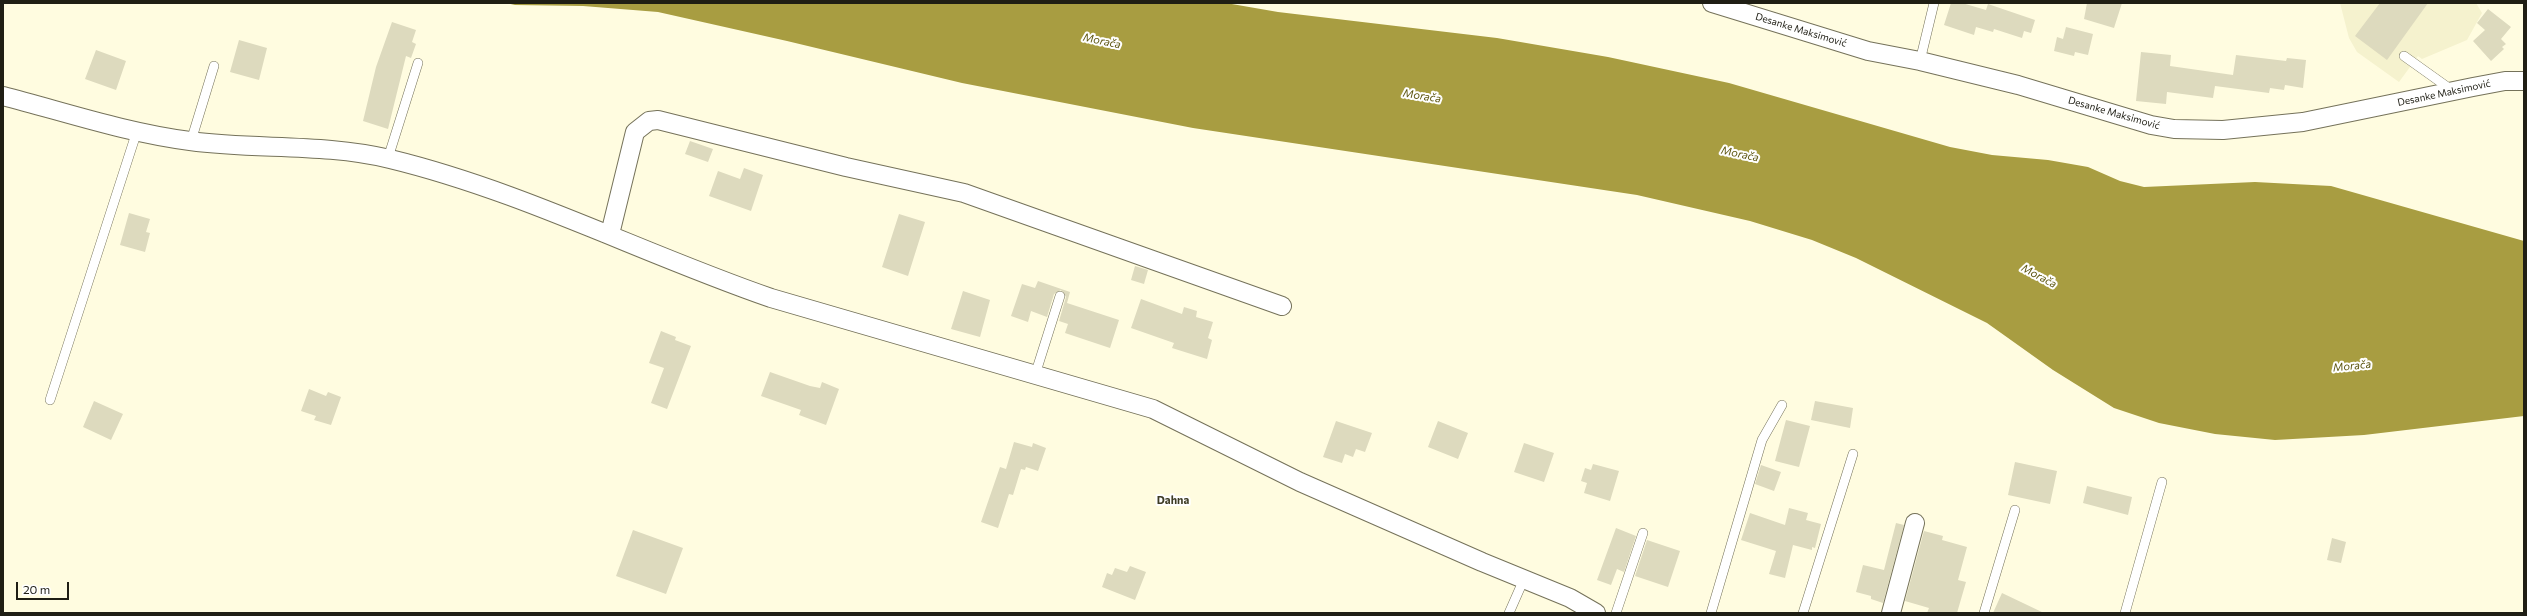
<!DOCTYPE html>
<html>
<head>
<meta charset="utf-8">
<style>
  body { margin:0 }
  #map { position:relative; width:2527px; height:616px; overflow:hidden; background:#fffce0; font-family:Commissioner,sans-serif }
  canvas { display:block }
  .frame { position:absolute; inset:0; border:4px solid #1f1e14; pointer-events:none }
  .scale { position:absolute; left:16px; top:582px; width:53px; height:18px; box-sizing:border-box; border:2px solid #1f1e14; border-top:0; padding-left:5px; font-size:12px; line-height:14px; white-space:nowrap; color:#1f1e14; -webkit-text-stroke:3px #fff; paint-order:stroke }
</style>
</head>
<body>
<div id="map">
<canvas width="2527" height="616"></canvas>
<div class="frame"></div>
<div class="scale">20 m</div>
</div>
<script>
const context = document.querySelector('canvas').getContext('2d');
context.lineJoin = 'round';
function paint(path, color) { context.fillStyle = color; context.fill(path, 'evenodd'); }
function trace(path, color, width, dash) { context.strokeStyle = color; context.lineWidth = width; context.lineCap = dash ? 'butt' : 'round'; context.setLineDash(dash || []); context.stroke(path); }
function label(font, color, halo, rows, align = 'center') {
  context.font = font + ' Commissioner,sans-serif'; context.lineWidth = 4; context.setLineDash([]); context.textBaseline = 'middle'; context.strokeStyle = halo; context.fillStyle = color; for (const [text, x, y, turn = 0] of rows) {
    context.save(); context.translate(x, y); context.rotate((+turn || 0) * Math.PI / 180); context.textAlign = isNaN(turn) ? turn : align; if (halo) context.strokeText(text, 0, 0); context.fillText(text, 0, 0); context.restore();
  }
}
const built = new Path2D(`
  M 2340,3 L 2476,3 L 2482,13 L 2467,40 L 2422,59 L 2418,56 L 2399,82 L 2357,52 L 2349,38 Z`);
const water = new Path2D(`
  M 506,3 L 1226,3 L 1278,12 L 1497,38 L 1608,57 L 1729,83 L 1950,147 L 1992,155 L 2048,160 L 2088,167 L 2120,181 L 2144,187 L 2255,182 L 2331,186 L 2524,241 L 2524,416 L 2364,435 L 2275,440 L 2215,434 L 2159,423 L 2114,408 L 2053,370 L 1987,323 L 1856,258 L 1812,240 L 1750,221 L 1637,195 L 1193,128 L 962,83 L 787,41 L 658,12 L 583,6 L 515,5 Z`);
const building = new Path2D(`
  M 1951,3 L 1962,3 L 1986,10 L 1988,4 L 2035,20 L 2031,33 L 2024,31 L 2022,38 L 1994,29 L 1993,32 L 1976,27 L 1974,35 L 1944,25 Z
  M 2087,3 L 2122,3 L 2114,28 L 2084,19 Z
  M 2380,3 L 2428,3 L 2387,60 L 2355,36 Z
  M 2488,9 L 2511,27 L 2501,39 L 2506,44 L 2502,47 L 2504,49 L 2491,61 L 2473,41 L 2485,30 L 2477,23 Z
  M 392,22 L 416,30 L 412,42 L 416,44 L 411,58 L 406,56 L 388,129 L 363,121 L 376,67 Z
  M 2066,27 L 2093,34 L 2088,55 L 2075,52 L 2074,56 L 2054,51 L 2057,37 L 2063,39 Z
  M 239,40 L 267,48 L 259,80 L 230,72 Z
  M 96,50 L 126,61 L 116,90 L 85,79 Z
  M 2141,52 L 2171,55 L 2170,66 L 2233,75 L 2236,55 L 2286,61 L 2287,58 L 2306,60 L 2303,88 L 2285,85 L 2284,90 L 2270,88 L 2269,93 L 2215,86 L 2213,98 L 2167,92 L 2166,104 L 2136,101 Z
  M 690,141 L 713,149 L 708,162 L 685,154 Z
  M 744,168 L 763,175 L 751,211 L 709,196 L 718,171 L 740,179 Z
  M 129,213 L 150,219 L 146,232 L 150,233 L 145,252 L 120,245 Z
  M 899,214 L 925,222 L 908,276 L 882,267 Z
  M 1135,266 L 1148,270 L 1144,284 L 1131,280 Z
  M 1038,281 L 1070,292 L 1067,303 L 1119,320 L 1110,348 L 1065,333 L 1068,324 L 1059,321 L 1066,297 L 1061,290 L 1054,294 L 1047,317 L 1031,311 L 1028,322 L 1011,316 L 1022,284 L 1035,288 Z
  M 963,291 L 990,300 L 980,337 L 951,329 Z
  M 1141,299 L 1182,314 L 1184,307 L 1197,311 L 1196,317 L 1213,322 L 1208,338 L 1212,340 L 1207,359 L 1172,348 L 1174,343 L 1131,328 Z
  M 661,331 L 676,337 L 675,340 L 691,346 L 667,409 L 651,403 L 664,368 L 649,363 Z
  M 770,372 L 810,386 L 820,388 L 822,382 L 839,389 L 826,425 L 799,415 L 801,410 L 761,396 Z
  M 309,389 L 326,396 L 328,392 L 341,397 L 331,425 L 314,420 L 316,416 L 301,411 Z
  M 94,401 L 123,414 L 111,440 L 83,427 Z
  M 1815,401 L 1853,408 L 1850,428 L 1811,420 Z
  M 1786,420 L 1810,426 L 1799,467 L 1775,461 Z
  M 1336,421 L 1372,433 L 1365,452 L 1356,449 L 1353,457 L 1345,454 L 1342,463 L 1323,457 Z
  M 1438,421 L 1468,433 L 1458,459 L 1428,447 Z
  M 1014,442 L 1032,447 L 1033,443 L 1046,448 L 1038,471 L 1026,467 L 1025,470 L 1021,469 L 1013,495 L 1009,494 L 998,528 L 981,522 L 1000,467 L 1006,469 Z
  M 1524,443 L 1554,453 L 1544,482 L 1514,472 Z
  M 2015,462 L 2057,471 L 2050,504 L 2008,495 Z
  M 1593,464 L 1619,471 L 1610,501 L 1584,493 L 1587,483 L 1581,481 L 1585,468 L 1591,470 Z
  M 1761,465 L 1781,472 L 1774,491 L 1755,484 Z
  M 2087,486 L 2132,497 L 2128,515 L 2083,503 Z
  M 1789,508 L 1808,513 L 1806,520 L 1821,524 L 1815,548 L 1812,547 L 1812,550 L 1793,545 L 1785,578 L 1769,574 L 1776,551 L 1741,540 L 1750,513 L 1785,525 Z
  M 1896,523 L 1904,525 L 1883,603 L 1871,599 L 1871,596 L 1856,592 L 1863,565 L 1884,570 Z
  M 1616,528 L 1636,536 L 1624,572 L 1617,569 L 1611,585 L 1597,580 Z
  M 633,530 L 683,548 L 666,594 L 616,576 Z
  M 1924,531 L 1943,536 L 1942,540 L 1967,547 L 1958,580 L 1966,582 L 1957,613 L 1927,613 L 1929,608 L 1905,601 Z
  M 2332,538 L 2346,542 L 2341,563 L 2327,560 Z
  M 1647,540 L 1680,551 L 1668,587 L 1635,576 Z
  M 1130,566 L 1146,572 L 1135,600 L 1102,587 L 1107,573 L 1112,575 L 1115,568 L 1127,572 Z
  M 2002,593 L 2044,613 L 1993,613 Z`);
const service = new Path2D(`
  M 2404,56 L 2453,91
  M 1920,61 L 1934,3
  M 191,141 L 214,66
  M 388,158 L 418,63
  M 1035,375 L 1060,296
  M 50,400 L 137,131
  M 1509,613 L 1524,579
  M 1616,613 L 1643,533
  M 1711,613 L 1762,440 L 1782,405
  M 1803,613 L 1853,454
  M 1984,613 L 2015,510
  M 2125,613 L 2162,482`);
const minor = new Path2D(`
  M 1712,3 L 1868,51 L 1920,61 L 2018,85 L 2151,125 L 2174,129 L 2223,130 L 2303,122 L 2473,87 L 2505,81 L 2524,81
  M 3,96 C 65,112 127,133 190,141 C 256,150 324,143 390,159 C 522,191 643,254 771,298 L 1153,409 L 1300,482 L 1482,562 L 1570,598 L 1596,613
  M 610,234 L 635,132 L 649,121 L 658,120 L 846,167 L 964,193 L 1282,306
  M 1891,613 L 1915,523`);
const streetNames = [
  ["Desanke Maksimović",1801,30,17],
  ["Desanke Maksimović",2444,93,-12],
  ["Desanke Maksimović",2114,113,16]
];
const waterNames = [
  ["Morača",1102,41,12],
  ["Morača",1422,96,9],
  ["Morača",1740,154,12],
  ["Morača",2039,276,28],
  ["Morača",2352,366,-6]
];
const neighbourhoodNames = [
  ["Dahna",1173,500]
];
paint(built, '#f5f2ce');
paint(water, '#a89d41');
paint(building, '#dddabe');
trace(service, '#75725a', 10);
trace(minor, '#75725a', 20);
trace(service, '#fff', 9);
trace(minor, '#fff', 18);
label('10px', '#1f1e14', '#fff', streetNames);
label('italic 11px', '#5c540e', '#fff', waterNames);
label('bold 11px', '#3e3c25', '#fff', neighbourhoodNames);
</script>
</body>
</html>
